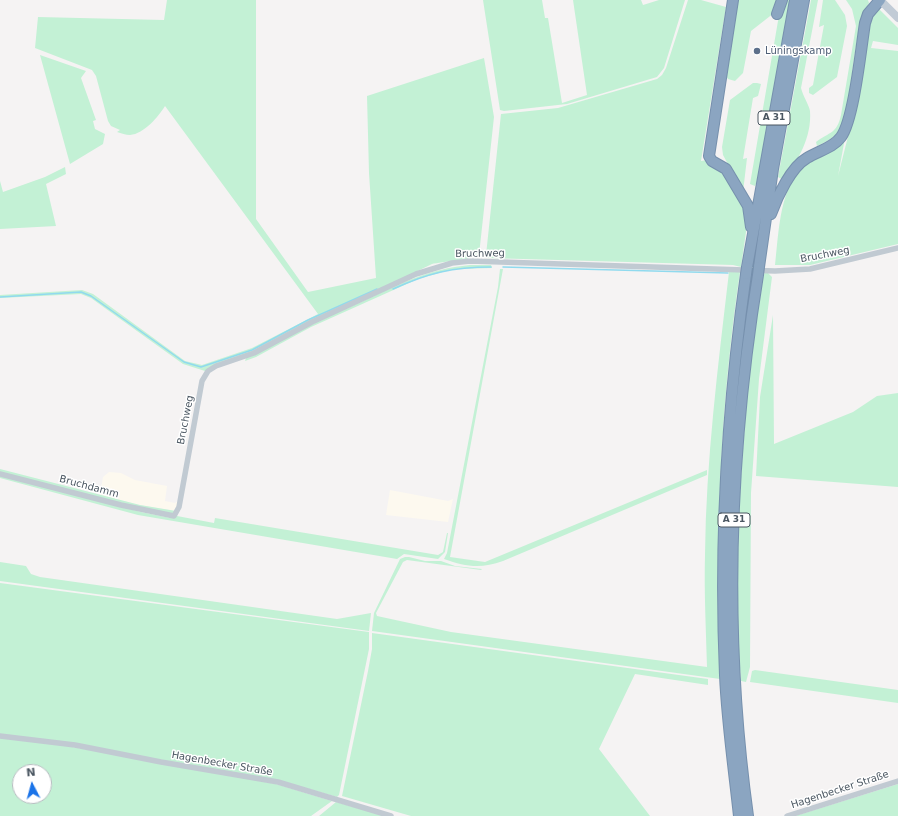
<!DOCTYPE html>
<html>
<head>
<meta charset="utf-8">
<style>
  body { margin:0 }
  #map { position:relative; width:898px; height:816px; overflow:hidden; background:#f5f3f3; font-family:"DejaVu Sans",sans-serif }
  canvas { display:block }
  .north { position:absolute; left:12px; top:764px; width:40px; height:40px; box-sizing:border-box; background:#fff; border:1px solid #b7bbc0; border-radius:50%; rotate:354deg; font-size:11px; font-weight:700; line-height:16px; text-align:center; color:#4a5661 }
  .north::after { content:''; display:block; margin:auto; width:14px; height:18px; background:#1a73e8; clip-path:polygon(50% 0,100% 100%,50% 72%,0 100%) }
</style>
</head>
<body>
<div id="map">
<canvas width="898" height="816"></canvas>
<div class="north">N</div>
</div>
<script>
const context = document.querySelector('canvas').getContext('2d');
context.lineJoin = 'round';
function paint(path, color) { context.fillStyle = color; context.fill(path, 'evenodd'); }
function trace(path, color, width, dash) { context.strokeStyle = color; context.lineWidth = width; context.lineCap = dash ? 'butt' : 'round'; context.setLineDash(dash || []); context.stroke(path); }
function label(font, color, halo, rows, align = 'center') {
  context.font = font + ' "DejaVu Sans",sans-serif'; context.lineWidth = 3; context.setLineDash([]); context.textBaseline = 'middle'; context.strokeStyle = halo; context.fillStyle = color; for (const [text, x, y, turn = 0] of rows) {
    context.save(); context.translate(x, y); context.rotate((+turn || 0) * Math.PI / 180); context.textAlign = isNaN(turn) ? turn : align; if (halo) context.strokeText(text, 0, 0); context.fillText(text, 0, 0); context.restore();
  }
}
const commercial = new Path2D(`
  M 109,472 L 121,473 L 135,480 L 167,486 L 165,501 L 175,503 L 178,501 L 176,511 L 140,505 L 100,495 L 103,477 Z
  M 390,490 L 448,501 L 453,499 L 448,522 L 386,515 Z`);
const green = new Path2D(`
  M 167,0 L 256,0 L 256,219 L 308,292 L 376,278 L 369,173 L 367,96 L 484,58 L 494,117 L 479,255 C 475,259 441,262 432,264 L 253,351 L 205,371 L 183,364 L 91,298 L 81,294 L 0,298 L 0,295 L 82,290 L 93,294 L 185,361 L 202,365 L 252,348 L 318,314 L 165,106 C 159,116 144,134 130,135 C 126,135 121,133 117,132 L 120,130 L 111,126 L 108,121 L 96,76 L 92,70 L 35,48 L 38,17 L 164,20 Z
  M 483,0 L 542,0 L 545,18 L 548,18 L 562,103 L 587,95 L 573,0 L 641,0 L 643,5 L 659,0 L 685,0 L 664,68 L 657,77 L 567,104 L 504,111 L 500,110 Z
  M 688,0 L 701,0 L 726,7 L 701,161 L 707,160 L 723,169 L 745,208 L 747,225 L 741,267 L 733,265 L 488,258 L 486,255 L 501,114 L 558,108 L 657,79 L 662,75 L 666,68 Z
  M 736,0 L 780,0 L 774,13 L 751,31 L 743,73 L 735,81 L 728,79 L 724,73 Z
  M 785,0 L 790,0 L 758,179 L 755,186 L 750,184 L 778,21 Z
  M 811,0 L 818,0 L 801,88 C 803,96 809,105 810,111 C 812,137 798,161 783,180 L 778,177 Z
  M 823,0 L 835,0 L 845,15 L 847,26 L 837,77 L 813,95 L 809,93 L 809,88 L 813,85 L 824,25 L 819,27 Z
  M 846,0 L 868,0 L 869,3 C 856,26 853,70 849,97 C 847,107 845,121 840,130 C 835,138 825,142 817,146 L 816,142 C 829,132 837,134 841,115 L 856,26 L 852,9 Z
  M 878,8 L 898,28 L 898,45 L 873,41 L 871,48 L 898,51 L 898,244 L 810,265 L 775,265 C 779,232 779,184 808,161 C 819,153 833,146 845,138 L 838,176 L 860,89 L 857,88 L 872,14 Z
  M 40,55 L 86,71 L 81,78 L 96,120 L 93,121 L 95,129 L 105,134 L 103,144 L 70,164 Z
  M 753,83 L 757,83 L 761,84 L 758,96 L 753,98 L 743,159 L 747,158 L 743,192 L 723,155 L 722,147 L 730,100 Z
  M 65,167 L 66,174 L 46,184 L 56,226 L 0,229 L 0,181 L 3,192 L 45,177 Z
  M 470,265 L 491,265 L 492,268 L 453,269 L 418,279 L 311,327 L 256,357 L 245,361 L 246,358 C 284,338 322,319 361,302 C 399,284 428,269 470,265 Z
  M 500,269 L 503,269 L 450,557 L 485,562 L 707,470 L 707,475 L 503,561 C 481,569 466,567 444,559 L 447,553 L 498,287 Z
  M 766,271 L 772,277 L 759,379 L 751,493 L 750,667 L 746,682 L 741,681 C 734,605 737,526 743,449 C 746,404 750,359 757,314 C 759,303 760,278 766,271 Z
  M 729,272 L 740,272 C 720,406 715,543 720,679 L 372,631 L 374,613 L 400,559 L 405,557 L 409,557 L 425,561 L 441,561 L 455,566 L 482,569 L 481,570 L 407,560 L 403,562 L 376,613 L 377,616 L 451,632 L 707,667 C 706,629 704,592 705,555 C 706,460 718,366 729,272 Z
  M 773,315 L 774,444 L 853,412 L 877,396 L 898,393 L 898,487 L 756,476 L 760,397 Z
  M 0,469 L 140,505 L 176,511 L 173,514 L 141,509 L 0,472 Z
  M 0,475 L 141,512 L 171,518 L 177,516 L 214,523 L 215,518 L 438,555 L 443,552 L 447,533 L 448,533 L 445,552 L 438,559 L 404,554 L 397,559 L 138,515 L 0,478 Z
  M 0,562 L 26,566 L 31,574 L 40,577 L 337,619 L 371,613 L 369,631 L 0,581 Z
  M 0,583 L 369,632 L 369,649 L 339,795 L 337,797 L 278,780 L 0,735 Z
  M 372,633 L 708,679 L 708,685 L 635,674 L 599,749 L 650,816 L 411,816 L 342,796 L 368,671 L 372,649 Z
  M 755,670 L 898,690 L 898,703 L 750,682 L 752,671 Z
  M 0,738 L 56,744 L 276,784 L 332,801 L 311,816 L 0,816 ZM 20,772 L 44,772 L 44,796 L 20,796 Z
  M 898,784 L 898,816 L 795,816 Z
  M 336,802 L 385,816 L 319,816 Z`);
const stream = new Path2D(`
  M 503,267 L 728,273
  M 393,289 C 428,273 453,267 491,267
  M 0,297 L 81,292 L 91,296 L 184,362 L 201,367 L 252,350 L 308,320 L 377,289`);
const minor = new Path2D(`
  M 0,474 L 121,505 L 174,516 L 179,507 L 202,381 L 208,371 L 216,366 L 254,353 L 312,322 L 416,274 L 452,263 L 470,261 L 775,271 L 810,269 L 898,248
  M 0,736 L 75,745 L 161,762 L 278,782 L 391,816
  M 787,816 L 898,781`);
const secondary = new Path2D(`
  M 880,0 L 898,18`);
const motorway = new Path2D(`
  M 733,0 L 709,156 L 712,161 L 726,169 L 748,206 L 751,227
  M 777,14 L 782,0
  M 771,214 C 777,197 791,167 807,158 C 818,151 833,148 841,137 C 854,119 861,48 865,23 L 868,14 L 880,0
  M 747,267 L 795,0
  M 759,267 L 773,169 L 804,0
  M 739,816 C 734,769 727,722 725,675 C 719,540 727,407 746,274
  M 748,816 C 723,636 729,454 758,275`);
const motorwayBridge = new Path2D(`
  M 746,274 L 747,267
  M 758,275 L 759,267`);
const markers = [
  [757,51,4,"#5c6f8a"]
];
const shields = [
  [774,118,32],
  [734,520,32]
];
const shieldNames = [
  ["A 31",774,118],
  ["A 31",734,520]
];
const serviceNames = [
  ["Lüningskamp",765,51]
];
const streetNames = [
  ["Bruchweg",480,254,-1],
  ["Bruchweg",825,255,-11],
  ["Bruchweg",186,420,-79],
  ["Bruchdamm",89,487,15],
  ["Hagenbecker Straße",222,764,10],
  ["Hagenbecker Straße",840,790,-18]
];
paint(commercial, '#fdf9ef');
paint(green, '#c3f1d5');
trace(stream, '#90daee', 1.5);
trace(motorway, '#7690ad', 12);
trace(minor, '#c1cad2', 5.5);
trace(secondary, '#c1cbd6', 8);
trace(motorway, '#8ba5c1', 10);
trace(motorwayBridge, '#7690ad', 12, []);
trace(motorwayBridge, '#8ba5c1', 10);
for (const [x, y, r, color] of markers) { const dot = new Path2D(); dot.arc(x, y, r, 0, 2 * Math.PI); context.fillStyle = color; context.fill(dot); trace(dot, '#fff', 1.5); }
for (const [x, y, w] of shields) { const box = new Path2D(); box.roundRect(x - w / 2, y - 7, w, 14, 3); context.fillStyle = '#fff'; context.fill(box); trace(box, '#4a5661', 1); }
label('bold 9px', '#4a5661', null, shieldNames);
label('10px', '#4e5e75', '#fff', serviceNames, 'left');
label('10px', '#4a5661', '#fff', streetNames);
</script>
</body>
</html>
